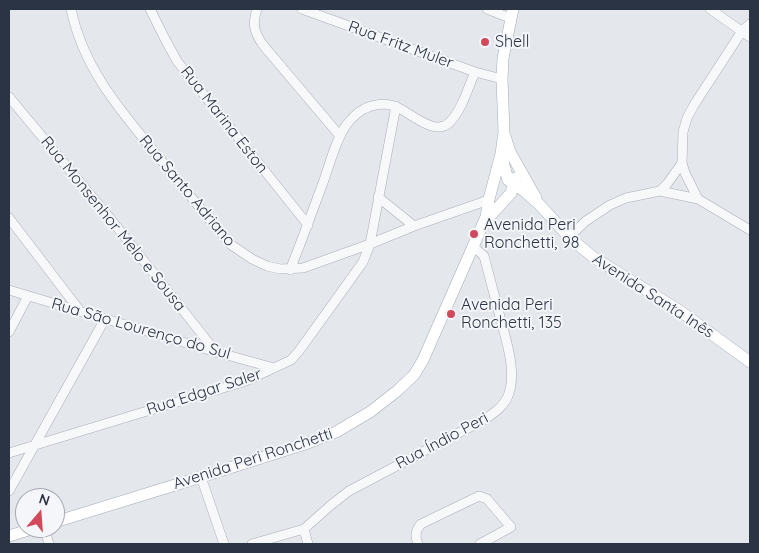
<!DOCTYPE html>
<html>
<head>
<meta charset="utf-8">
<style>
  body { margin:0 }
  #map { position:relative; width:759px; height:553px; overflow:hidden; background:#e4e7ec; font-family:Quicksand,sans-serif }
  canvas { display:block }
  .frame { position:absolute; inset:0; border:10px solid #2b3445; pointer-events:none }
  .north { position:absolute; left:15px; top:488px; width:50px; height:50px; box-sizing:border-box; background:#f4f6f9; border:1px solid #a4a8b1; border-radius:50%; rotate:18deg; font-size:14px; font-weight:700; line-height:20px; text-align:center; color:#2b3445 }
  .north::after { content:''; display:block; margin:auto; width:18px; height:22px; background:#d1495b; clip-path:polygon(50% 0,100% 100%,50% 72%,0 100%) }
</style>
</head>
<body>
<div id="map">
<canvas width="759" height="553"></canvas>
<div class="frame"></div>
<div class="north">N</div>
</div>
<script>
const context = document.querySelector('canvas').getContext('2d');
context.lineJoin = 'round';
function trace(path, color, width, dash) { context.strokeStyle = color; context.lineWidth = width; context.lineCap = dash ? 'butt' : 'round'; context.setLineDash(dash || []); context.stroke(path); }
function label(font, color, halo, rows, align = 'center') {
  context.font = font + ' Quicksand,sans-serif'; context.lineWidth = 4; context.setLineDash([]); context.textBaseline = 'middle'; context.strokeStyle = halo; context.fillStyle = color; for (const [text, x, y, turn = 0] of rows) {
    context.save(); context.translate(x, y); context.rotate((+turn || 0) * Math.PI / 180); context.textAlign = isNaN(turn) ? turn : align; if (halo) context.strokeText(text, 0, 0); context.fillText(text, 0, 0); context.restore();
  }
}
const minor = new Path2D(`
  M 71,9 C 83,68 120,110 157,155 C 181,185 205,214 230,244 L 252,259 L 267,266 L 280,269 L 303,268 L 370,244 L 414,226 L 480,203 L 489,199
  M 150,9 L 165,39 L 177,61 L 308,225
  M 257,9 C 252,24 254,32 263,45 L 340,136
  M 302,9 L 475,72 L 502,79
  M 487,9 L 510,18
  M 710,9 L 750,37
  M 9,97 L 113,222 L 216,352
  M 660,191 L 667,184 L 682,163
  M 378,197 L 414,226
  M 698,199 L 685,173 L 682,163 L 683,132 L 687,118 L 694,105 L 742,31 L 750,24
  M 9,218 L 80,311
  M 569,237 L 586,221 L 610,205 L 626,198 L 660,191 L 698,199 L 750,230
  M 290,270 C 302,240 313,210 324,180 C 330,163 336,139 347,124 C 351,119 358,112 364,109 C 373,104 385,103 394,106 C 408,110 433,137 449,123 C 462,110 468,88 475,72
  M 9,290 L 216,352 L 274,368
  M 9,332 L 28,296
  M 9,453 L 246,381 L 291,360 L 299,351 L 363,262 L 370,244 L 396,106
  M 201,477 L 224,544
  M 9,491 L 105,319
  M 44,528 L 49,544
  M 252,544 L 304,529
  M 308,544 L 304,529 L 331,505 L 349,491 L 487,418 C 495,412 504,406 508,396 C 518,372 505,337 499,313 C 494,294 489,275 484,256 L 473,246
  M 418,544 C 415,536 415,531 421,524 L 479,496 L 487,499 L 511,527 L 480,544`);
const major = new Path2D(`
  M 513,9 L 503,58 L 502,79 L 504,132 L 501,154 L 508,180 L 524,191 L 539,204 L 569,237 L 593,257 L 680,311 L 750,362
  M 505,136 L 510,152 L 536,198
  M 486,217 L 492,214 L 511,193 L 515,178
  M 55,522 L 201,477 L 308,443 L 336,432 L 370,412 L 397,391 L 414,375 L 423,360 L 486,217 L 489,199 L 501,154
  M 9,536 L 35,528`);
const markers = [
  [485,42,5,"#d1495b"],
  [474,234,5,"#d1495b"],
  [451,314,5,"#d1495b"]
];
const poiNames = [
  ["Shell",495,42],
  ["Avenida Peri",484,225],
  ["Ronchetti, 98",484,243],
  ["Avenida Peri",461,305],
  ["Ronchetti, 135",461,323]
];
const streetNames = [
  ["Rua Fritz Muler",401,45,20],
  ["Rua Marina Eston",224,120,52],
  ["Rua Santo Adriano",187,191,50],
  ["Rua Monsenhor Melo e Sousa",113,224,51],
  ["Avenida Santa Inês",653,296,33],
  ["Rua São Lourenço do Sul",141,329,16],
  ["Rua Edgar Saler",204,392,-18],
  ["Rua Índio Peri",442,441,-28],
  ["Avenida Peri Ronchetti",253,459,-18]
];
trace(minor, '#a9aeb7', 10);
trace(major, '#a3abb8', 12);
trace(minor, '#f7f8fa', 9);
trace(major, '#fff', 11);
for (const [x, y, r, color] of markers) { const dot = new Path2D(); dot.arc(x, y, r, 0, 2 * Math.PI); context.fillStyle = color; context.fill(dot); trace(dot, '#f4f6f9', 2); }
label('16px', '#2b3445', '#f4f6f9', poiNames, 'left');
label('16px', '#2b3445', '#f4f6f9', streetNames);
</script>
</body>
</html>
